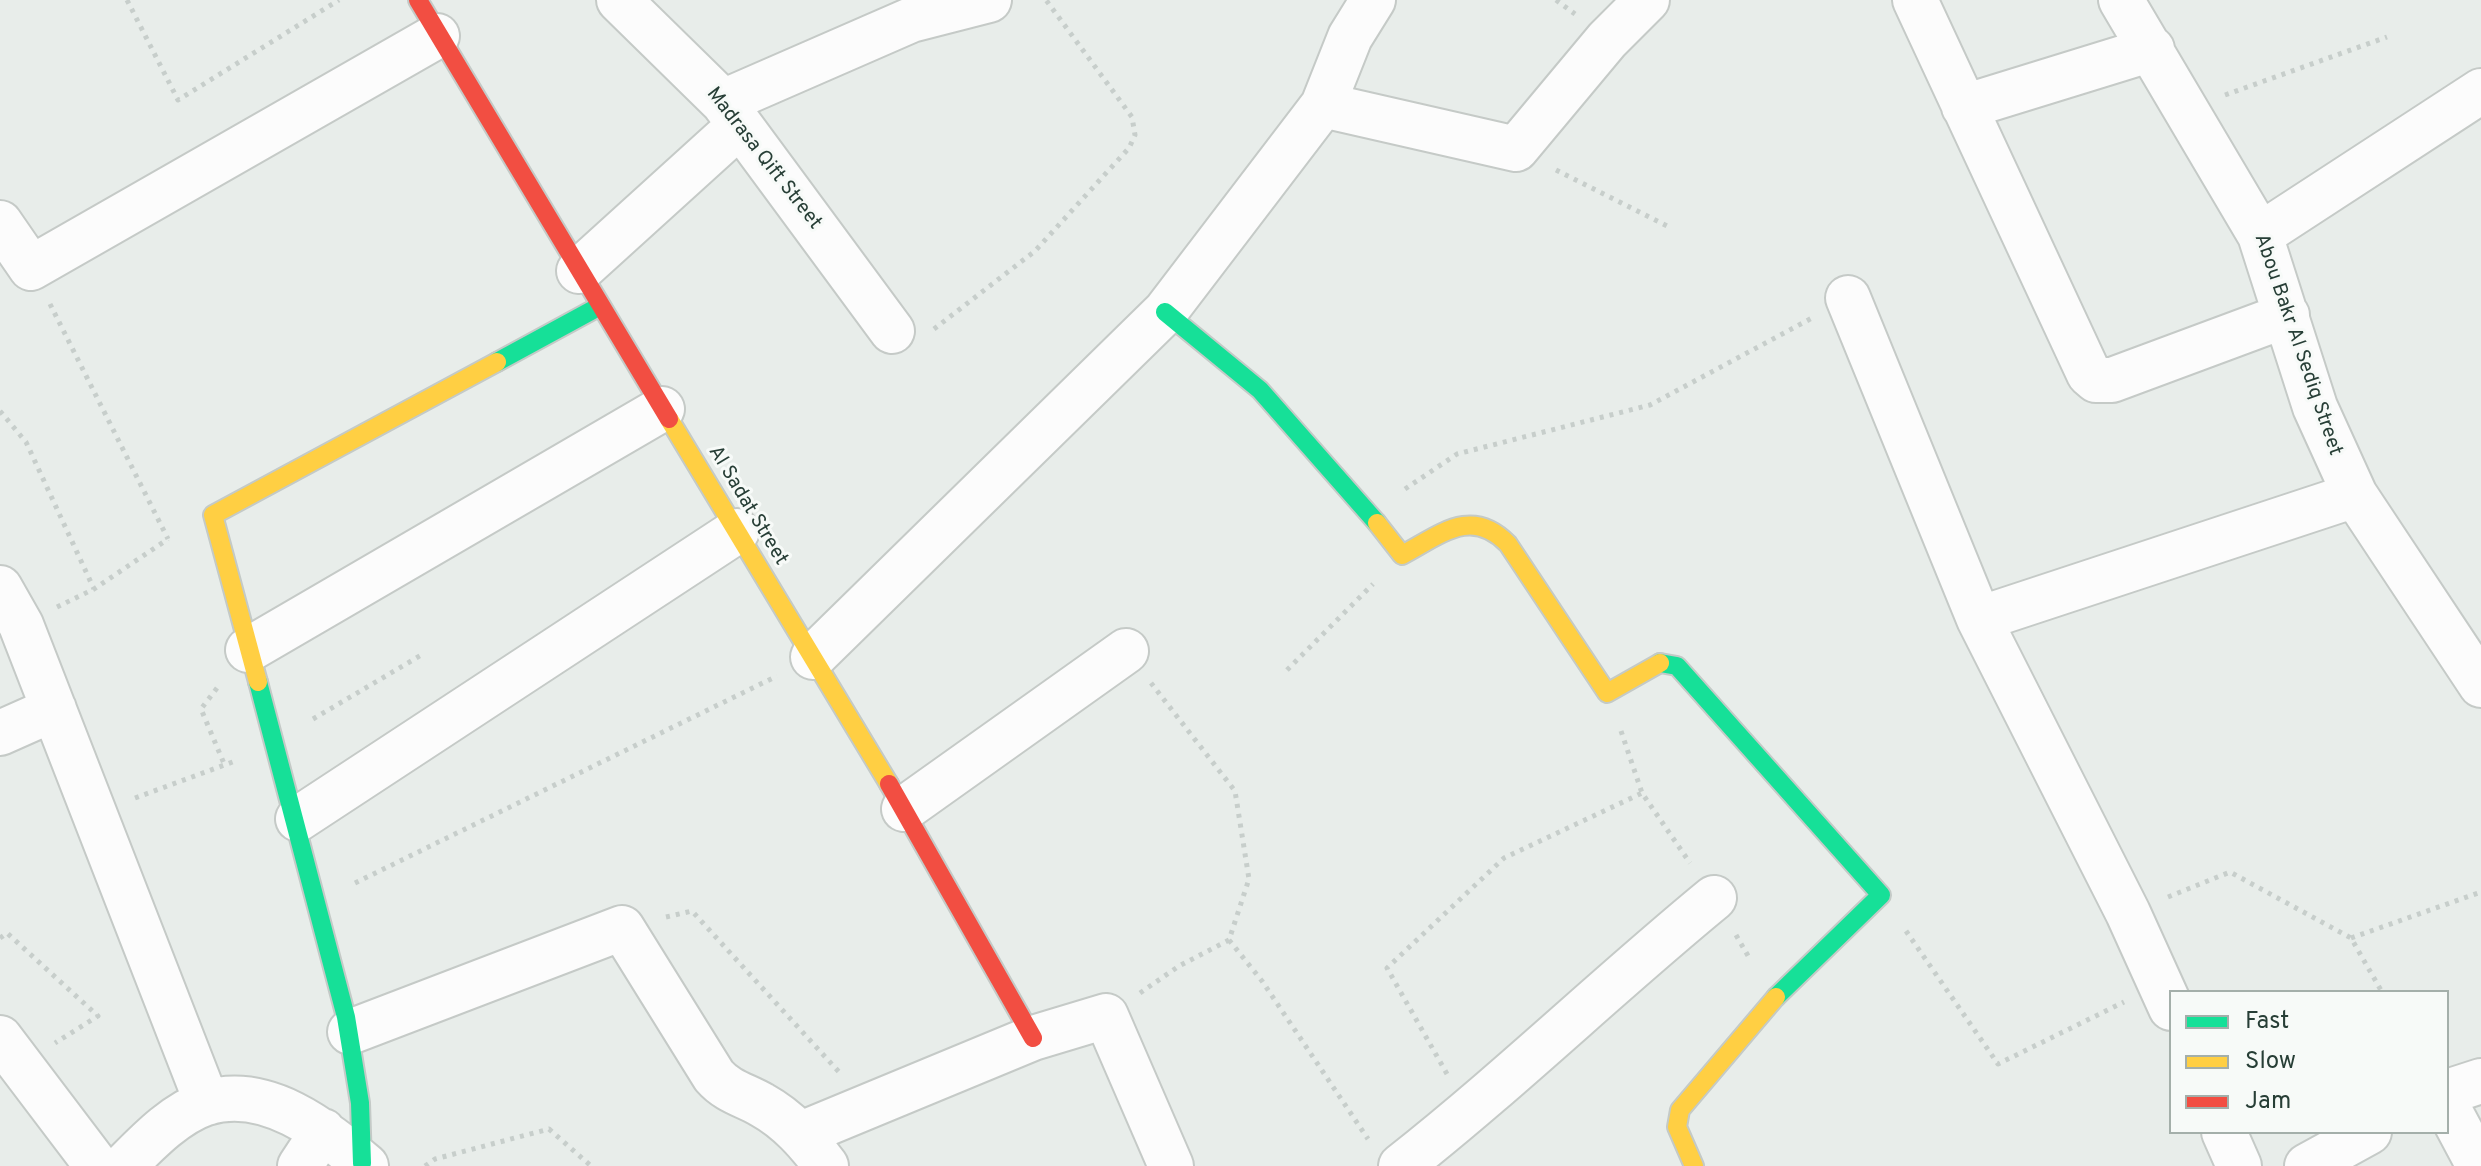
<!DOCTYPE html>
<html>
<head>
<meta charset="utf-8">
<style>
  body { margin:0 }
  #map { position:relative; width:2481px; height:1166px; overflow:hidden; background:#e8edea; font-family:Overpass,sans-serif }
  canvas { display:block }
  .legend { position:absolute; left:2169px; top:990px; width:280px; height:144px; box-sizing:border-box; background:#f7faf8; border:2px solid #a4afaa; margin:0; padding:10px 14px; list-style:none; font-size:24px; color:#273e36 }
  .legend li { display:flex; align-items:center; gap:16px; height:40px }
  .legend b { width:40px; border:2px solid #a4afaa }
</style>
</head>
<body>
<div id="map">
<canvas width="2481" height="1166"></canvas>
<ul class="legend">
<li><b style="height:10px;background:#16e098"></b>Fast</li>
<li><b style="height:10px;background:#ffcf43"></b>Slow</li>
<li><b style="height:10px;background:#f24e42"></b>Jam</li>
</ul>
</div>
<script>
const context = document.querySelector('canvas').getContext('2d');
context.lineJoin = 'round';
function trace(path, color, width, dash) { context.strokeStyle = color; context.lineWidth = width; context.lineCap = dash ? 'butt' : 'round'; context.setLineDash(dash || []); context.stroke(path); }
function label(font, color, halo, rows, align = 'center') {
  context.font = font + ' Overpass,sans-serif'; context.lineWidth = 6; context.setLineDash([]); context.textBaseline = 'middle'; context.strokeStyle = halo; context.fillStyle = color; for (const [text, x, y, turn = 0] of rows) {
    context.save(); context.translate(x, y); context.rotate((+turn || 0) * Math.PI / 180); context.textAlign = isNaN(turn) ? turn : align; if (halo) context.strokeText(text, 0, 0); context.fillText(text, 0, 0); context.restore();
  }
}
const path = new Path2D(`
  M 127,0 L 178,100 L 339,0
  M 1556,0 L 1575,14
  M 2225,95 L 2387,37
  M 1556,170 L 1669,227
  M 50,304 L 168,539
  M 934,329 L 1035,251 L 1129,148 L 1135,135 L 1132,117 L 1046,0
  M 0,411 L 26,442 L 94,589
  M 1405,489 L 1457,454 L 1650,405 L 1812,318
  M 57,607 L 94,589 L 168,539
  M 1287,670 L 1373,584
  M 217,688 L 201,709 L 225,766
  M 313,719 L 423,654
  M 1621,731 L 1642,793 L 1690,863
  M 135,798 L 238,760
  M 355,883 L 777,676
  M 2168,897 L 2230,872 L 2351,938 L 2382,992
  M 666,917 L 692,911 L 839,1072
  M 1906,931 L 1998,1064 L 2124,1002
  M 1736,935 L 1751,961
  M 0,938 L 7,933 L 98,1016 L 55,1043
  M 2351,938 L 2481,892
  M 1229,940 L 1262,981 L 1368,1139
  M 1140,993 L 1179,966 L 1229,940 L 1249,879 L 1235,791 L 1151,683
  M 1447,1074 L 1387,968 L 1504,858 L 1642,793
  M 425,1166 L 435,1159 L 549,1129 L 591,1166`);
const street = new Path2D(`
  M 619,0 L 723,102 L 892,331
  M 1915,0 L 2089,374 L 2096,380 L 2112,380 L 2287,315
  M 2121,0 L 2260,235 L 2315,407 L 2355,495 L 2481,685
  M 723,102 L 911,20 L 989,0
  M 1323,105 L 1516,149 L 1607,40 L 1647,0
  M 1964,107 L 2152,49
  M 0,223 L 31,268 L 437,36
  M 2260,235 L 2481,91
  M 579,271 L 740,125
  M 1848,298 L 1979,619 L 2128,913 L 2171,1008
  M 0,588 L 21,625 L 207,1103
  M 1979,619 L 2355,495
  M 248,650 L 662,409
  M 813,657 L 1165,312 L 1323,105 L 1350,37 L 1373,0
  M 0,733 L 54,709
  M 904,809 L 1126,651
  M 298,819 L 737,531
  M 350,1032 L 622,928 L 714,1076 C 728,1092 745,1095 762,1105 C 789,1120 808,1142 826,1166
  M 0,1038 L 97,1166
  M 2447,1092 L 2481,1081
  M 2447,1106 L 2479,1166
  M 2224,1132 L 2239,1166
  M 801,1134 L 1033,1038 L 1106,1016 L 1171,1166
  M 124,1166 C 147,1143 174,1114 206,1103 C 266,1084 323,1130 366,1166
  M 300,1166 L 323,1131
  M 1401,1166 C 1509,1081 1608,985 1714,898
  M 2307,1166 L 2369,1132`);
const fast = new Path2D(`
  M 1165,312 L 1260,390 L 1377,523
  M 497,362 L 600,306
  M 1660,663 L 1677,666 L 1881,895 L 1776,997
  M 258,682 L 346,1017 L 360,1103 L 362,1163`);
const slow = new Path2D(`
  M 669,419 L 889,784
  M 1377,523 L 1402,555 C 1440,535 1471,506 1508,544 L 1607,693 L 1660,663
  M 258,682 L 213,515 L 497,362
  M 1694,1166 L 1677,1127 L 1680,1110 L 1776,997`);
const jam = new Path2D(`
  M 418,0 L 669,419
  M 889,784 L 1033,1038`);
const streetNames = [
  ["Madrasa Qift Street",763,159,52],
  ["Abou Bakr Al Sediq Street",2297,345,71],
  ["Al Sadat Street",747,506,59]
];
trace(street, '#c5cac7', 48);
trace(fast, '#c4cac7', 22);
trace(slow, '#c4cac7', 22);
trace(jam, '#c4cac7', 22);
trace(path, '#c7cecb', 5, [4, 6]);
trace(street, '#fcfcfc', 44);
trace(fast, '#16e098', 18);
trace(slow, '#ffcf43', 18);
trace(jam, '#f24e42', 18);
label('20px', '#273e36', '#f7faf8', streetNames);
</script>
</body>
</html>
